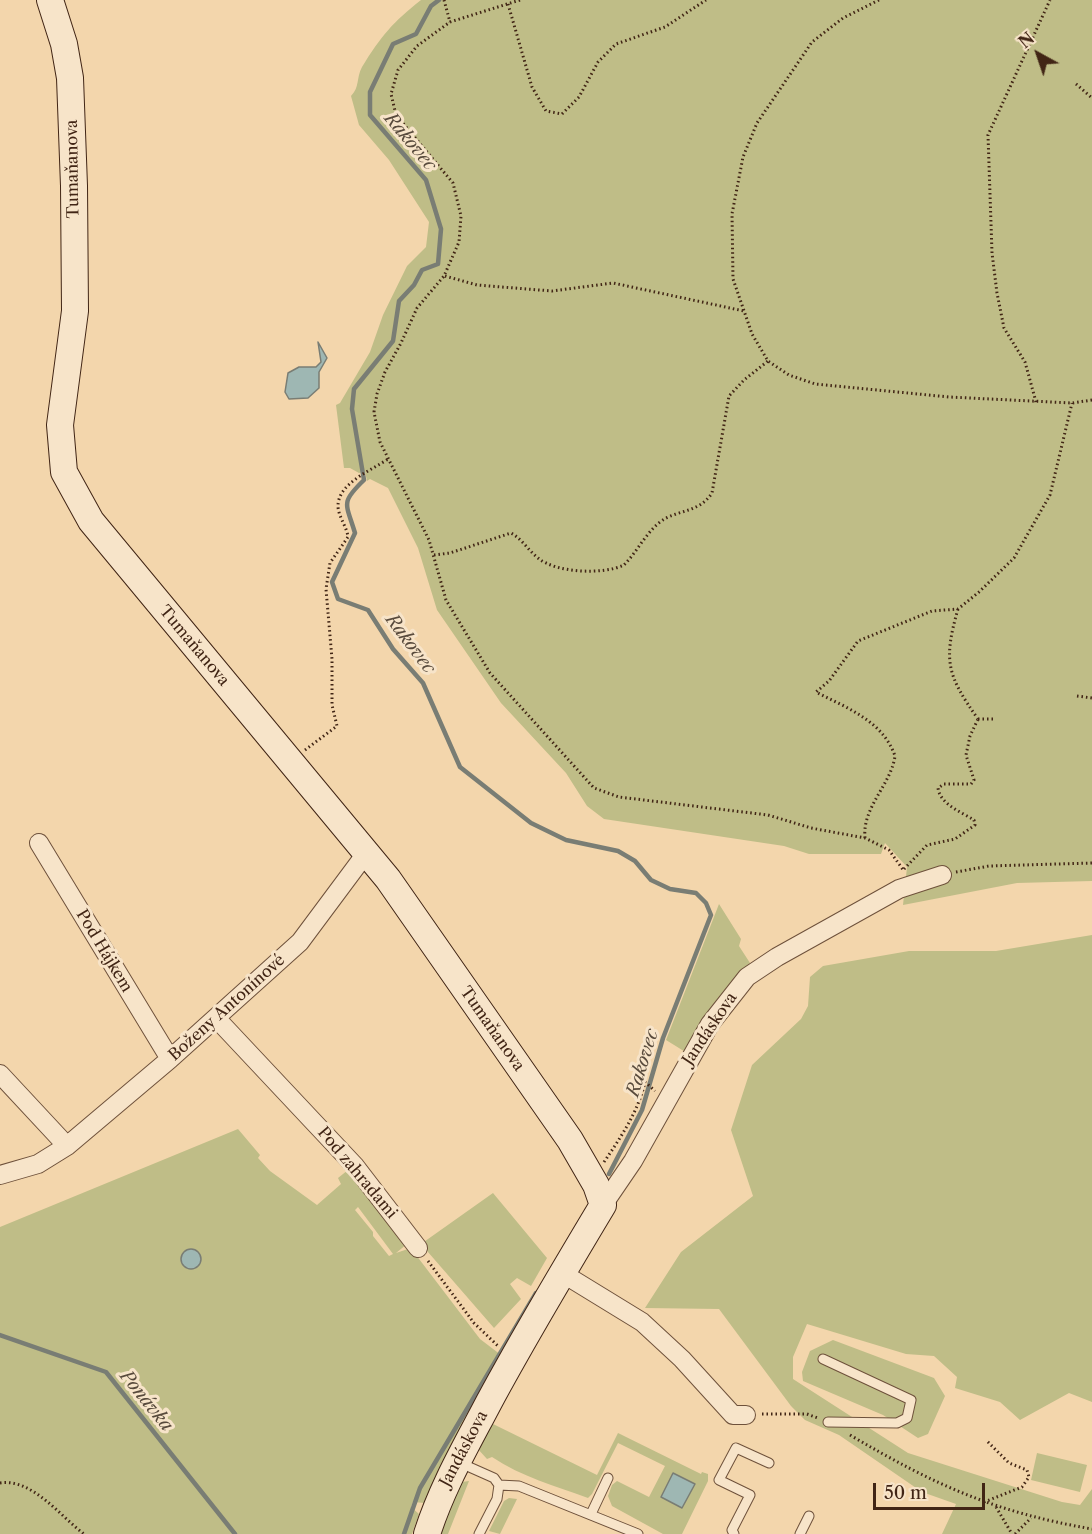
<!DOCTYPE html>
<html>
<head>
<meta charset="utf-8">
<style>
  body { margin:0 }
  #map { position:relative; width:1092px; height:1534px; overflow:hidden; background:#f3d6ac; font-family:"Libre Caslon Text",serif }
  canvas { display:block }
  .north { position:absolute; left:1008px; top:24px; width:60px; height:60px; -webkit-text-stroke:4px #f7e4c9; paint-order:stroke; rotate:320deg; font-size:16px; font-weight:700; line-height:24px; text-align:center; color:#412515 }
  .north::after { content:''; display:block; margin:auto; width:21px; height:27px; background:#412515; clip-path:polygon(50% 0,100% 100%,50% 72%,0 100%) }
  .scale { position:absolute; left:873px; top:1483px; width:112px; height:27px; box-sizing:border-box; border:3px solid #412515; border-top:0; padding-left:8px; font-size:18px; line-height:21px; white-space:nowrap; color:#412515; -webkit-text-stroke:4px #f7e4c9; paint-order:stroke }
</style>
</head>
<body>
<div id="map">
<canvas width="1092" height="1534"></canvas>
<div class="north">N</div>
<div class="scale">50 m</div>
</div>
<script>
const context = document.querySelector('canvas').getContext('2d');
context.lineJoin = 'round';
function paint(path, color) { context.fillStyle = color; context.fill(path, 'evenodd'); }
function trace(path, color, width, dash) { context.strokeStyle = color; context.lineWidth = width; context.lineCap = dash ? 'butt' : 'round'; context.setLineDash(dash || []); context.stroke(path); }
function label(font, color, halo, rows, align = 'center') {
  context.font = font + ' "Libre Caslon Text",serif'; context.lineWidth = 6; context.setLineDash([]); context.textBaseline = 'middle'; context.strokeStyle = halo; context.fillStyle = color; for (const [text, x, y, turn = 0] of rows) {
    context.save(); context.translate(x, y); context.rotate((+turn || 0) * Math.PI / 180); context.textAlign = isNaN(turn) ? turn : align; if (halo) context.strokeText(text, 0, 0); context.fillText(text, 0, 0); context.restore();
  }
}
const green = new Path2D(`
  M 421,0 L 1092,0 L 1092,881 L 1017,883 L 903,905 L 907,867 L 885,843 L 881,854 L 809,854 L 784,846 L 604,819 L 587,806 L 566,773 L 501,703 L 437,610 L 418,548 L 388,488 L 370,479 L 367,481 L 365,471 L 359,473 L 350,468 L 344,468 L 336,405 L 340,403 L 370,352 L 383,315 L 407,266 L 426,247 L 429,222 L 389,160 L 359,125 L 351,96 C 360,87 356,78 362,67 C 381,36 393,22 421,0 Z
  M 719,904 L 741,939 L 739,946 L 750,963 L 710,1014 L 687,1053 L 666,1040 Z
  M 1092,935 L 1092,1402 L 1069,1393 L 1020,1420 L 1000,1402 L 955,1388 L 957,1377 L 934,1356 L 906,1354 L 807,1324 L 793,1357 L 793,1379 L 908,1453 L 1062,1502 L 1080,1505 L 1092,1489 L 1092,1534 L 942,1534 L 956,1504 L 922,1492 L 839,1435 L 805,1420 L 791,1406 L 719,1309 L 645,1308 L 681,1252 L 753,1196 L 731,1130 L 752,1065 L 801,1019 L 808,1006 L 810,977 L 823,966 L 909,951 L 996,951 Z
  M 238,1129 L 260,1155 L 258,1158 L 270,1171 L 317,1205 L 341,1184 L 338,1178 L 348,1170 L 407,1244 L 396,1253 L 408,1249 L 413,1251 L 480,1339 L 501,1355 L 425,1503 L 413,1502 L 411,1507 L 419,1514 L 412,1534 L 0,1534 L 0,1227 ZM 358,1207 L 393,1254 L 389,1256 L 373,1236 L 373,1232 L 355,1210 Z
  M 493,1193 L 547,1258 L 531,1286 L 517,1278 L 510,1284 L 521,1299 L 494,1328 L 421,1244 Z
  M 833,1340 L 934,1378 L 945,1396 L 928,1434 L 918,1438 L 883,1415 L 803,1381 L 802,1372 L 810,1351 Z
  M 493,1424 L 597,1475 L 618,1433 L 701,1474 L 702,1472 L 708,1474 L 708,1481 L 682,1534 L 663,1534 L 612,1506 L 608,1496 L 612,1485 L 617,1481 L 649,1497 L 665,1466 L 618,1443 L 592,1494 L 588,1498 C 555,1486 522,1477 492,1457 L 487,1459 L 477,1448 L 481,1434 Z
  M 1037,1453 L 1087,1465 L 1080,1492 L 1031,1480 Z
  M 469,1481 L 448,1534 L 436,1534 L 462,1482 Z
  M 509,1498 L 517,1499 L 500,1534 L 489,1531 L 504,1501 Z`);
const water = new Path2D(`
  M 318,342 L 327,358 L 319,372 L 319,388 L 308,398 L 289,399 L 285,392 L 288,373 L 299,367 L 316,367 L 321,362 Z
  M181 1259a10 10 0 1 1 20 0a10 10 0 1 1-20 0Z
  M 673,1473 L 695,1484 L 682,1508 L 661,1497 Z`);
const stream = new Path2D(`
  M 439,0 L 431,6 L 416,34 L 393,44 L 370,92 L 370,115 L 426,180 L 441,229 L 438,264 L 422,270 L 414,285 L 399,301 L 393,341 L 354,389 L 352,409 L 364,480 C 340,503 346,503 355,533 L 332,582 L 338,599 L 368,610 L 393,649 L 423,683 L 460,767 L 531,823 L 566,840 L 618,851 L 635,861 L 651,880 L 670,889 L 696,893 L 706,903 L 711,915 L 663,1038 L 642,1110 L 609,1174
  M 0,1335 L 106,1372 L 235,1534
  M 404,1534 L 420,1488 L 536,1293`);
const path = new Path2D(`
  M 444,0 L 450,22
  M 520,0 L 450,22 L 417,46 L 398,70 L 391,94 L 396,115 L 453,183 L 461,216 L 459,242 L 444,276 L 417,308 L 401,343 L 385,372 L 377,394 L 374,412 L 380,442 L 429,540 L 446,600 L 490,673 L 594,788 L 619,797 L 768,815 L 811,828 L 865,838 L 889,850 L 904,871
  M 879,0 L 843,18 L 812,42 L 757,123 L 743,157 L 732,214 L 733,279 L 752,334 L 768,361 L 789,375 L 815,384 L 949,397 L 1072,403 L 1092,400
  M 508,4 L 532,87 L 546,111 L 562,114 L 579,97 L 598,62 L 616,44 L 665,27 L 706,0
  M 1076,84 L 1092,98
  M 445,276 L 477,285 L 552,291 L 613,283 L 744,311
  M 1036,402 L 1025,362 L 1004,328 L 997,293 L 992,253 L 988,135 L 1050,0
  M 434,555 L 450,553 L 511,533 C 522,539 528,550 538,558 C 556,573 603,575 624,565 C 637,552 645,534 660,522 C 677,509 698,514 712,493 L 729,396 L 744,380 L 768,361
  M 958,609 C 943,661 947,675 978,719
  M 1077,696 L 1092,698
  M 978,719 L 996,719
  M 305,750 L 337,726 L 332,705 L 332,659 L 326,589 L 330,563 L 348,537 C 347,527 338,516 338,506 C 338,483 372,470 388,459
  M 865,838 C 862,807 891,785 895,756 C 883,721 847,708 816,692 L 829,681 L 858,641 L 932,611 L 958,609 L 979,592 L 1014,558 L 1050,495 L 1072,403
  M 904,869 L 927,845 L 955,839 L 975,825 L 974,820 C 961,812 940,804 938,788 L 944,784 L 971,784 L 974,780 L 966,755 L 970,736 L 978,719
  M 956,872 L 989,866 L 1092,863
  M 604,1162 C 621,1137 638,1112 645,1082 L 655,1091
  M 428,1261 L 474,1323 L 498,1346
  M 762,1414 L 807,1414 L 818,1418
  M 850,1435 C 935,1485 994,1512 1092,1529
  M 0,1483 C 32,1478 60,1516 84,1534
  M 984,1502 L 1022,1487 L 1029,1477 L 1027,1470 L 1009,1463 L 987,1441
  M 996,1507 L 1012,1534
  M 1015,1534 L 1031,1518`);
const lane = new Path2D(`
  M 823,1359 L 911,1400 L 907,1418 L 897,1423 L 828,1422
  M 458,1462 L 494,1478 L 499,1485 L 519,1486 L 638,1534
  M 591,1514 L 608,1478
  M 479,1534 L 497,1499 L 499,1485
  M 734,1534 L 732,1530 L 750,1495 L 719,1480 L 736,1448 L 769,1463
  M 800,1534 L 809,1516`);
const street = new Path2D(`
  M 39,843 L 170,1059
  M 216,1018 L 355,1166 L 418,1248
  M 0,1074 L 67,1146
  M 0,1175 L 38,1164 L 67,1146 L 170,1059 L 300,942 L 367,852
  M 603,1205 L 633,1161 L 710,1024 L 747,977 L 777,957 L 899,889 L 942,875
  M 562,1273 L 642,1322 L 682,1359 L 733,1415 L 746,1415`);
const secondary = new Path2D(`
  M 50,0 L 64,44 L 70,78 L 74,186 L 75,311 L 60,425 L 64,472 L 91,521 L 388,879 L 570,1140 L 596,1185 L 603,1205 C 564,1270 525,1335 489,1402 C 466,1446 442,1487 427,1534`);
const streetNames = [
  ["Tumaňanova",73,169,-91],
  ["Tumaňanova",194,646,50],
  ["Pod Hájkem",104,951,59],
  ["Boženy Antonínové",227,1008,-42],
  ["Tumaňanova",492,1029,55],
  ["Jandáskova",710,1029,-56],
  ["Pod zahradami",357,1173,50],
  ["Jandáskova",464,1449,-62]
];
const waterNames = [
  ["Rakovec",410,142,50],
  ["Rakovec",410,644,53],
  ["Rakovec",643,1063,-73],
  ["Ponávka",146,1401,51]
];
paint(green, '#bfbd87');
paint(water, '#9eb7b3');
trace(water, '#797d74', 1.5);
trace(stream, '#797d74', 4.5);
trace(lane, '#6e513b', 11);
trace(street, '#6e513b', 20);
trace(secondary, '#412515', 28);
trace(path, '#412515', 3, [1.5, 3]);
trace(lane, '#f7e4c9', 9);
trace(street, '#f7e4c9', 18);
trace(secondary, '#f7e4c9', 26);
label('16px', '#412515', '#f7e4c9', streetNames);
label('italic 18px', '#584a3c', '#f7e4c9', waterNames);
</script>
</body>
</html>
